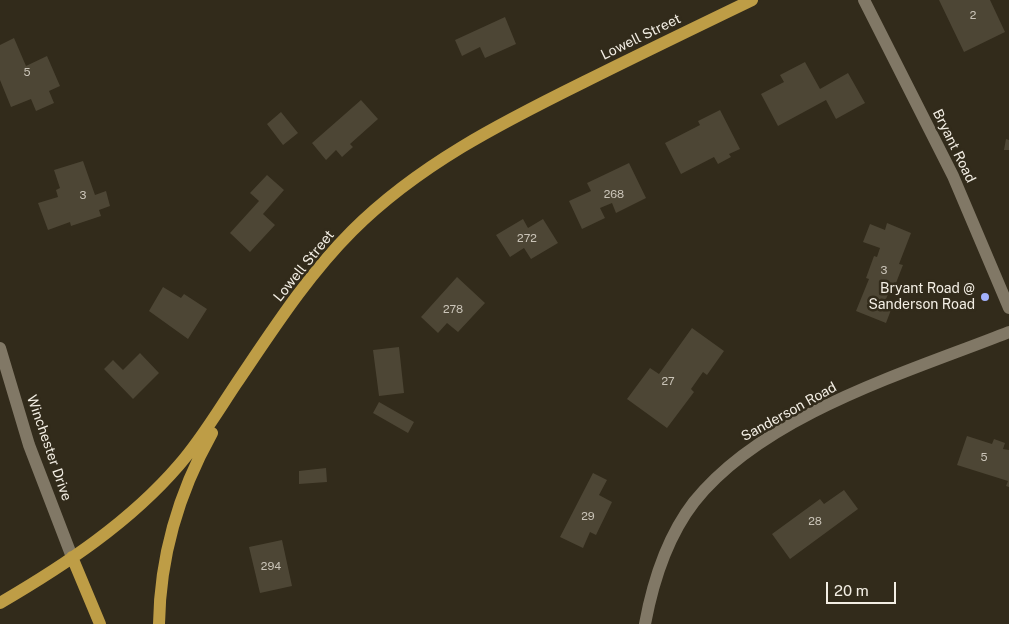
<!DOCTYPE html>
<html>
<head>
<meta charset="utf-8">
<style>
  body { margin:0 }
  #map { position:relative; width:1009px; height:624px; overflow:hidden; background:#322b1b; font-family:"Public Sans",sans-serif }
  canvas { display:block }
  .scale { position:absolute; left:826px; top:582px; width:70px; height:22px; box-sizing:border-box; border:2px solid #f3eee4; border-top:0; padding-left:6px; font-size:15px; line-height:18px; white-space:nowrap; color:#f3eee4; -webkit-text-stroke:4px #322b1b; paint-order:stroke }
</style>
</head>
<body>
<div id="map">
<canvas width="1009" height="624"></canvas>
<div class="scale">20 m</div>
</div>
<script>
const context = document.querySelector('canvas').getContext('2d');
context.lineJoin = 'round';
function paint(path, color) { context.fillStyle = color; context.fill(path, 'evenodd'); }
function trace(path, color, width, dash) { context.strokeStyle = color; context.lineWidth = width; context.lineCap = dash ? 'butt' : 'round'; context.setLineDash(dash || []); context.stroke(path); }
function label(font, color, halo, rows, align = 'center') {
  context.font = font + ' "Public Sans",sans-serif'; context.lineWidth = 5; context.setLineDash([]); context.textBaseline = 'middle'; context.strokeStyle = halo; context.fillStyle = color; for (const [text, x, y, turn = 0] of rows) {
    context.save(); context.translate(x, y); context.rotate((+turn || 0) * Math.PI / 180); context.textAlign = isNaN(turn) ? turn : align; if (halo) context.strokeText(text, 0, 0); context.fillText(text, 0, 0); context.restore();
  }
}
const building = new Path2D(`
  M 939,0 L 990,0 L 1005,32 L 964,52 Z
  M 505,17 L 516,44 L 485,58 L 480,47 L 462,56 L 455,40 Z
  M 14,38 L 26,66 L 47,56 L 60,86 L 49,91 L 54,103 L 36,111 L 31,99 L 11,107 L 0,80 L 0,45 Z
  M 805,62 L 820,89 L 848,73 L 865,103 L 836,119 L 826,100 L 778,126 L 761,94 L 784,82 L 780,75 Z
  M 361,100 L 378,119 L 350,144 L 353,147 L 342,157 L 336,150 L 326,160 L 312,143 Z
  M 720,110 L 740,149 L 729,154 L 731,157 L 718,164 L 714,157 L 681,174 L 665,143 L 700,125 L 698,121 Z
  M 281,112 L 298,133 L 283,145 L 267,124 Z
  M 1006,139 L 1009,140 L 1009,150 L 1004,150 Z
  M 83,161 L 95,195 L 106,191 L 110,206 L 99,210 L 101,216 L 71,226 L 70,222 L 48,230 L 38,203 L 58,197 L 56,190 L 60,188 L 54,170 Z
  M 629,163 L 646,198 L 616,213 L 612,203 L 600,208 L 605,218 L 582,229 L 569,201 L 591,191 L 587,183 Z
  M 267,175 L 284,190 L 263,214 L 275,225 L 250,252 L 230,233 L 259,201 L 250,193 Z
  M 523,219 L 528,228 L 543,219 L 558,243 L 531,259 L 524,248 L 510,257 L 496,235 Z
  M 887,223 L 911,233 L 899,264 L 903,265 L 894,288 L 891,287 L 886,299 L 894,302 L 886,323 L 856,311 L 869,279 L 866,278 L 874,256 L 877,257 L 880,248 L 863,242 L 870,224 L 885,230 Z
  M 457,277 L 485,303 L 458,332 L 447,323 L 438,333 L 421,317 Z
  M 163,287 L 181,298 L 184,294 L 207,309 L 188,339 L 149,311 Z
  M 692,328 L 724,351 L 707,375 L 703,372 L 691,389 L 694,392 L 667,428 L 627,399 L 650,368 L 659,374 Z
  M 399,347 L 404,393 L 379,396 L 373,350 Z
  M 140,353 L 159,373 L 133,399 L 104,369 L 113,360 L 123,370 Z
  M 379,402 L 414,422 L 408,433 L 373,413 Z
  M 967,436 L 992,444 L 994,439 L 1005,443 L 1003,449 L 1009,450 L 1009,487 L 1006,486 L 1008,481 L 957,465 Z
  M 326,468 L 327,482 L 299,484 L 299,471 Z
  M 593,473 L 607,480 L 599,495 L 612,502 L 596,535 L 590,532 L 583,548 L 560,537 Z
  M 844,490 L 858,509 L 790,559 L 772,534 L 820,499 L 824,504 Z
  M 282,540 L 292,586 L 260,593 L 249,547 Z`);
const minor = new Path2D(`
  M 864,0 L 953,176 L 1009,308
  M 0,348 L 29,445 L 72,557
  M 645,624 C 653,581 667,537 694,502 C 764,414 908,372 1009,332`);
const major = new Path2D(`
  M 72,557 L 100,624
  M 0,603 C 65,565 130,522 179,465 C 201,440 218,411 236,384 C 272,331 307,276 352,231 C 418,165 501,123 584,82 C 640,54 696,27 752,0
  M 159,624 C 160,557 179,492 212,433`);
const markers = [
  [985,297,5,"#a3b2fd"]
];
const numberNames = [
  ["2",973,16],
  ["5",27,73],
  ["268",614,195],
  ["3",83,196],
  ["272",527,239],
  ["3",884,271],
  ["278",453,310],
  ["27",668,382],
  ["5",984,458],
  ["29",588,517],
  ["28",815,522],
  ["294",271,567]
];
const streetNames = [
  ["Lowell Street",641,37,-26],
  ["Bryant Road",954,146,64],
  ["Lowell Street",304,266,-51],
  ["Sanderson Road",789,412,-29],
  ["Winchester Drive",49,448,71]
];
const poiNames = [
  ["Bryant Road @",975,289],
  ["Sanderson Road",975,305]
];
paint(building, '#4d4635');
trace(minor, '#817866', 12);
trace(major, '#be9d46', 12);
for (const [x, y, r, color] of markers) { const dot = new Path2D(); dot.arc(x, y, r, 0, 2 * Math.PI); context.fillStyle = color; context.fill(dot); trace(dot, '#322b1b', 2); }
label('11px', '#cac4b8', null, numberNames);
label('14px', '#f3eee4', '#322b1b', streetNames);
label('14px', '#f3eee4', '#322b1b', poiNames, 'right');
</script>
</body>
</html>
